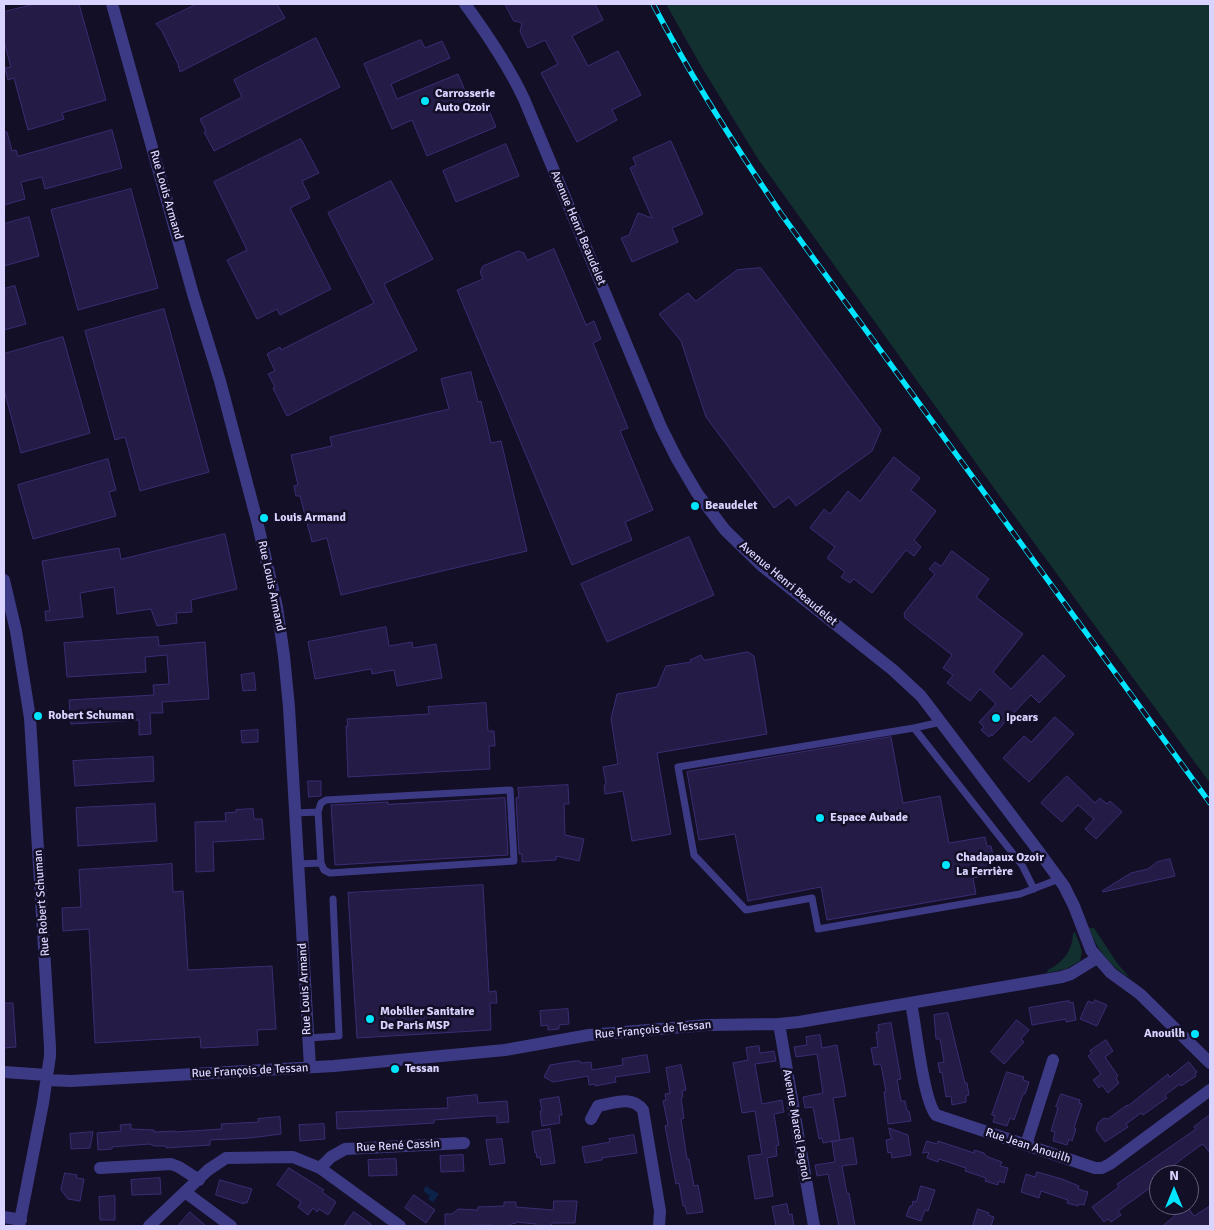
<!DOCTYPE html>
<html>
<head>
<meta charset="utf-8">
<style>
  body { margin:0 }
  #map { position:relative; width:1214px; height:1230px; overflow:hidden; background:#130f26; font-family:Signika,sans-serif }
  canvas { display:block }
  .frame { position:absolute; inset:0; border:5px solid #d9d4ff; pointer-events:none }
  .north { position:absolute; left:1149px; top:1165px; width:50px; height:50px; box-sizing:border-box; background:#130f26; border:1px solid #625e7d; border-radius:50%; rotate:0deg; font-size:14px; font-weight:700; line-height:20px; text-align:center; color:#d9d4ff }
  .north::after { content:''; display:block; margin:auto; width:18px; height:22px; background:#00e5ff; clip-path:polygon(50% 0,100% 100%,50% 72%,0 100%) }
</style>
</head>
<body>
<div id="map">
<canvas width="1214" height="1230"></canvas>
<div class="frame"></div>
<div class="north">N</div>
</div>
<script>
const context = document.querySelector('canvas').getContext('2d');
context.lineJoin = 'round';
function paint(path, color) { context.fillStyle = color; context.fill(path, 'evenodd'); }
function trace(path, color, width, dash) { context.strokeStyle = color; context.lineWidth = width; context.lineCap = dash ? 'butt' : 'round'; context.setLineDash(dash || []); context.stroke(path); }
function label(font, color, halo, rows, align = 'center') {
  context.font = font + ' Signika,sans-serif'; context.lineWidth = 5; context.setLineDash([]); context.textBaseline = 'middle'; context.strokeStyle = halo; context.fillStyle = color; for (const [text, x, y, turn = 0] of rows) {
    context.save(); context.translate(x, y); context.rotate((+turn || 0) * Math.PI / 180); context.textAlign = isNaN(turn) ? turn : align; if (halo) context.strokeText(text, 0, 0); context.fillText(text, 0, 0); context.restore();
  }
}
const green = new Path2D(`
  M 666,4 L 1210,4 L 1210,783 L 991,484 L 758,159 L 701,66 Z
  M 1089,928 L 1094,928 L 1117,963 L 1130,978 C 1111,967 1096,949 1089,928 Z
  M 1075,932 L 1082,951 L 1080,961 L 1066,969 L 1047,973 L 1048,970 C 1063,962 1072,952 1073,934 Z`);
const water = new Path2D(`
  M 426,1186 L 439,1194 L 433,1202 L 428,1199 L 430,1196 L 423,1191 Z`);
const building = new Path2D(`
  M 35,4 L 79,4 L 106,100 L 62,113 L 64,119 L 28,130 L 14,78 L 8,80 L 5,68 L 11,67 L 4,42 L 4,12 Z
  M 197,4 L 277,4 L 285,18 L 180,72 L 178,64 L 162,31 L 156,24 Z
  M 505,4 L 595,4 L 603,20 L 572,36 L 588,66 L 618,51 L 641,95 L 612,110 L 617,120 L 577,142 L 541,73 L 558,64 L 545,40 L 528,48 L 520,32 L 522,23 L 514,21 Z
  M 316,38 L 340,87 L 214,151 L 204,132 L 206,131 L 200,119 L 242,97 L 234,80 Z
  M 421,40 L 425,48 L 442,41 L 450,58 L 391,84 L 397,99 L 458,74 L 475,114 L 488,108 L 496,127 L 427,156 L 412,120 L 392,129 L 364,64 Z
  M 112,130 L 122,168 L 45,189 L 42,177 L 21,182 L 25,199 L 4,205 L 4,132 L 7,132 L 12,151 L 16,150 L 18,156 Z
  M 301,139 L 319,173 L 302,181 L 310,198 L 290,208 L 331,289 L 280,315 L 277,309 L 257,319 L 227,260 L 247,250 L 214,182 Z
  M 671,141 L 703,214 L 672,228 L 678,242 L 632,262 L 621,238 L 629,235 L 638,213 L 652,218 L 630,168 L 636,165 L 633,158 Z
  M 506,144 L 519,176 L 456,202 L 443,171 Z
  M 391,181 L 433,259 L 384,284 L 417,350 L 287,416 L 273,388 L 275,387 L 268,374 L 275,371 L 267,354 L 280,347 L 281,350 L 374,303 L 328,213 Z
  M 131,189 L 158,288 L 78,310 L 51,210 Z
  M 29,217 L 39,256 L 4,266 L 4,224 Z
  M 554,249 L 586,325 L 594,321 L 601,339 L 593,343 L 628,428 L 620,431 L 653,510 L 625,522 L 632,540 L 572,565 L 457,290 L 483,279 L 480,272 L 483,266 L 518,251 L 524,253 L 527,260 Z
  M 761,268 L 881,430 L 872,451 L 796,506 L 789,497 L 774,508 L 706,417 L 681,341 L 659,314 L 688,293 L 696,301 L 737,270 Z
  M 15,286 L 26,324 L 4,330 L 4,289 Z
  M 164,309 L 209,472 L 140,491 L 125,437 L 115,440 L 85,331 Z
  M 63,337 L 90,433 L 21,453 L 4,390 L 4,354 Z
  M 471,372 L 478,402 L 481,401 L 491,443 L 501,441 L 527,551 L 341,595 L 327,538 L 312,542 L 300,496 L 296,496 L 294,486 L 298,485 L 291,455 L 332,446 L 330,437 L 449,409 L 441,379 Z
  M 894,457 L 920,478 L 911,490 L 936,511 L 914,540 L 921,547 L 914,556 L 906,550 L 872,593 L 854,579 L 850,583 L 841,577 L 845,572 L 827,558 L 835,547 L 810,528 L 824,509 L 830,514 L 848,491 L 860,501 Z
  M 108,459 L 116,490 L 109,492 L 116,516 L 33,539 L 18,485 Z
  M 225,534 L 237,589 L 191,600 L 192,612 L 176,613 L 177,623 L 157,626 L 151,609 L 117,614 L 114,587 L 80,593 L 83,617 L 46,621 L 45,611 L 50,611 L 42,561 L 119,548 L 121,559 Z
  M 689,537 L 714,595 L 607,642 L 581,584 Z
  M 952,551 L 989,579 L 976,597 L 1023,634 L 993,672 L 1011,689 L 1043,655 L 1065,676 L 1039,703 L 1031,695 L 992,736 L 991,734 L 989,737 L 981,730 L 984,727 L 979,722 L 996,704 L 980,689 L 970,701 L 947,683 L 953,675 L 943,668 L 952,655 L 905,618 L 904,613 L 935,574 L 929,569 L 935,562 L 941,566 Z
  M 386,627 L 389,646 L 412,642 L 413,648 L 436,644 L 442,678 L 397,686 L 394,670 L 372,674 L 371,669 L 315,679 L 308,642 Z
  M 158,637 L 159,646 L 205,642 L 209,699 L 162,702 L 163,713 L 150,713 L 151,734 L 139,735 L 139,720 L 71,724 L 69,700 L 154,695 L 153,685 L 169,684 L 167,655 L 145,657 L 146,672 L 67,677 L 64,643 Z
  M 748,652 L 754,656 L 767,734 L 657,753 L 671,834 L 632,841 L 623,791 L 605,794 L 604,786 L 606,783 L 603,767 L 618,764 L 611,719 L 617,694 L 657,687 L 666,666 L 691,662 L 690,660 L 701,655 L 704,660 Z
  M 254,673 L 256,690 L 243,691 L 241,675 Z
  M 486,703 L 488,731 L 494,731 L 495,746 L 489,746 L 490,769 L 348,777 L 346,726 L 348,726 L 347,719 L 429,714 L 428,707 Z
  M 1055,717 L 1074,734 L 1029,782 L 1003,758 L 1024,736 L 1031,742 Z
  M 258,730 L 258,742 L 242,743 L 241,731 Z
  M 891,737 L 903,803 L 940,796 L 949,843 L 985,837 L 987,846 L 991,846 L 993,855 L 989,856 L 992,874 L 973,878 L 976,894 L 827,920 L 821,887 L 748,901 L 735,834 L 699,840 L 687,772 Z
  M 153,757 L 154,781 L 75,786 L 73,761 Z
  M 1067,776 L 1095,803 L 1100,798 L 1107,804 L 1110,801 L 1122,812 L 1096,839 L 1085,829 L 1094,819 L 1078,805 L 1062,822 L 1041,803 Z
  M 308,781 L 321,781 L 321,796 L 309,797 Z
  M 568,785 L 569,804 L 564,804 L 565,835 L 584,839 L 579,861 L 556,856 L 556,860 L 522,862 L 522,854 L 519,854 L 516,798 L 519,797 L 518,788 Z
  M 505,798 L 508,855 L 335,865 L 331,805 L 388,802 L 388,804 Z
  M 155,804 L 157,841 L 78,846 L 76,808 Z
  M 253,809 L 254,819 L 262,819 L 264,839 L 213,842 L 214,871 L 196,872 L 195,822 L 226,821 L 225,813 L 236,812 L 236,810 Z
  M 1170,859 L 1175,876 L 1103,892 L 1102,891 L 1131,873 L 1148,869 L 1157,862 Z
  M 172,864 L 173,892 L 183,891 L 188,970 L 272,966 L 276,1029 L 257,1030 L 258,1045 L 201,1048 L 200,1037 L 95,1043 L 89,929 L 63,931 L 62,908 L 81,907 L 79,870 Z
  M 483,885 L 489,992 L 496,991 L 497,1003 L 490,1003 L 491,1030 L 357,1038 L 348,893 Z
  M 1095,1000 L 1107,1005 L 1097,1026 L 1080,1019 L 1088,1001 L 1093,1003 Z
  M 1069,1001 L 1069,1003 L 1073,1002 L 1076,1020 L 1066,1022 L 1066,1019 L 1032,1025 L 1029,1008 Z
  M 4,1003 L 13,1003 L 16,1047 L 4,1048 Z
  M 568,1009 L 569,1024 L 559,1025 L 559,1029 L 548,1030 L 548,1025 L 541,1026 L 540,1011 Z
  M 948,1013 L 965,1083 L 967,1083 L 969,1095 L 966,1096 L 966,1102 L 952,1105 L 951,1096 L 946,1097 L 942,1072 L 940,1073 L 938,1063 L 944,1062 L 940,1039 L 936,1039 L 934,1015 Z
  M 1017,1020 L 1029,1030 L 1021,1039 L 1024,1042 L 1004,1064 L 991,1052 Z
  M 891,1023 L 899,1068 L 901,1079 L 897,1080 L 901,1101 L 905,1101 L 907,1111 L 909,1111 L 911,1121 L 888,1124 L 884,1092 L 886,1092 L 881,1065 L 880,1064 L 874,1065 L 871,1048 L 878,1047 L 876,1032 L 879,1032 L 878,1025 Z
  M 820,1035 L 822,1048 L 837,1045 L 846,1096 L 833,1098 L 840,1140 L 823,1143 L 822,1138 L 819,1139 L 813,1107 L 805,1108 L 803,1097 L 823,1093 L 817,1054 L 796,1057 L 794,1047 L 807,1045 L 806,1037 Z
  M 1106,1040 L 1113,1051 L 1105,1057 L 1118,1076 L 1116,1078 L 1119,1083 L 1108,1093 L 1102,1085 L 1099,1088 L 1093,1080 L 1101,1074 L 1088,1056 L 1092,1053 L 1090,1051 Z
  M 759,1046 L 760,1053 L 774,1051 L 776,1061 L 755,1064 L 762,1104 L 782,1100 L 784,1112 L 774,1114 L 779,1145 L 776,1146 L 777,1156 L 767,1158 L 773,1196 L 755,1199 L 748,1156 L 762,1154 L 755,1111 L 742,1113 L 733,1063 L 748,1060 L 746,1048 Z
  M 647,1055 L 650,1072 L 615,1077 L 616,1082 L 595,1086 L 595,1084 L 589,1085 L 588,1076 L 553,1082 L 544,1077 L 550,1065 L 574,1061 L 580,1061 L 581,1063 L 591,1062 L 592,1070 L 623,1065 L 622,1059 Z
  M 1189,1062 L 1197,1072 L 1195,1074 L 1196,1076 L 1181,1086 L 1180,1084 L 1165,1095 L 1167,1098 L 1143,1115 L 1141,1113 L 1126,1124 L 1128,1127 L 1105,1142 L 1096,1130 L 1098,1123 L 1104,1118 L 1108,1119 L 1127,1105 L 1128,1106 L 1168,1074 L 1169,1077 Z
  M 681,1065 L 686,1090 L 682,1091 L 683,1097 L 681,1098 L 684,1118 L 681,1119 L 687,1159 L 689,1159 L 694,1186 L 698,1185 L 703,1212 L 687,1214 L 685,1206 L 683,1206 L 679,1183 L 676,1184 L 665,1126 L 668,1125 L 663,1101 L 666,1100 L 665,1094 L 670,1093 L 666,1068 Z
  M 1007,1072 L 1024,1077 L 1023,1080 L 1029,1082 L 1025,1094 L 1023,1094 L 1014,1120 L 1010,1118 L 1007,1126 L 993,1122 L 995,1116 L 992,1115 Z
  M 1061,1094 L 1080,1100 L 1079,1103 L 1082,1104 L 1074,1128 L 1076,1129 L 1072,1141 L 1069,1139 L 1067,1145 L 1053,1141 L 1055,1132 L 1051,1131 L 1058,1108 L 1056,1107 Z
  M 477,1095 L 478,1103 L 507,1101 L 509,1122 L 497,1123 L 497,1116 L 487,1116 L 434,1120 L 434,1123 L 337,1129 L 336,1112 L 448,1108 L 447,1098 Z
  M 559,1097 L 562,1115 L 559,1115 L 560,1123 L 542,1126 L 540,1111 L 542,1111 L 540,1100 Z
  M 1210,1115 L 1210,1153 L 1203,1144 L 1198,1147 L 1174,1165 L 1176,1168 L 1166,1175 L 1159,1175 L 1158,1182 L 1118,1211 L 1121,1215 L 1111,1222 L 1108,1219 L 1104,1222 L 1092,1207 L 1119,1187 L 1117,1184 L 1196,1129 L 1194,1127 Z
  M 280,1117 L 281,1134 L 250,1138 L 210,1140 L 210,1145 L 166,1148 L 166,1146 L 155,1146 L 149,1144 L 112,1147 L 112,1149 L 98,1150 L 97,1133 L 121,1131 L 120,1125 L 131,1124 L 131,1129 L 154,1130 L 154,1132 L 175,1131 L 175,1132 L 222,1129 L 221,1124 L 259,1122 L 258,1119 Z
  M 324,1124 L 325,1139 L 300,1141 L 299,1125 Z
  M 889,1128 L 908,1135 L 911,1155 L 892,1158 L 891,1152 L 888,1153 L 886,1140 L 891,1139 Z
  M 550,1129 L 555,1163 L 541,1165 L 540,1157 L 537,1158 L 536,1152 L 535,1153 L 532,1132 Z
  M 93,1132 L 90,1148 L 71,1149 L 70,1134 Z
  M 634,1135 L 637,1153 L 602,1158 L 602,1160 L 585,1163 L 582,1147 L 610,1142 L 609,1139 Z
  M 853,1138 L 857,1164 L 842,1166 L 847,1194 L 849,1193 L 855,1226 L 839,1226 L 828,1174 L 817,1176 L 815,1165 L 835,1162 L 832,1142 Z
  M 502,1139 L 505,1163 L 490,1165 L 486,1140 Z
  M 927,1141 L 937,1144 L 938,1141 L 974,1153 L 974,1150 L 984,1153 L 984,1154 L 988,1157 L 1002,1162 L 1000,1166 L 1008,1168 L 1004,1183 L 999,1181 L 998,1185 L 985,1181 L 986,1178 L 965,1171 L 966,1168 L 939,1159 L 938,1162 L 927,1158 L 929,1152 L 923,1153 Z
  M 463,1155 L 464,1171 L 441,1172 L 440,1156 Z
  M 396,1159 L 397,1175 L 369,1176 L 368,1160 Z
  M 289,1168 L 324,1190 L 322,1192 L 336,1202 L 328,1215 L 319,1209 L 317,1212 L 313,1208 L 308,1215 L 298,1207 L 301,1202 L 277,1185 Z
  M 1037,1172 L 1062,1179 L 1079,1186 L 1078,1189 L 1088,1192 L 1084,1205 L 1079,1204 L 1078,1206 L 1067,1203 L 1068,1200 L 1041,1191 L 1039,1198 L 1021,1192 L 1026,1174 L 1035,1177 Z
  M 65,1173 L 77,1175 L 76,1178 L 84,1179 L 80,1201 L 68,1199 L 61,1190 Z
  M 160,1178 L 161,1194 L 132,1195 L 131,1180 Z
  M 220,1180 L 252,1189 L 247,1203 L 244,1202 L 244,1204 L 216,1195 Z
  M 921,1186 L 935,1190 L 928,1211 L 925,1210 L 921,1221 L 906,1216 L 910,1206 L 912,1206 L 913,1201 L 916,1202 Z
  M 414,1195 L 435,1210 L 426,1223 L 405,1208 Z
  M 115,1196 L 115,1220 L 100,1220 L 99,1197 Z
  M 554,1201 L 577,1201 L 575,1223 L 552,1223 L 551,1226 L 536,1226 L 536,1224 L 516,1222 L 516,1223 L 511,1224 L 511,1226 L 491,1226 L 491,1225 L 445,1226 L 445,1214 L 452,1214 L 458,1209 L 478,1210 L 478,1207 L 504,1206 L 504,1202 L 516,1202 L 516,1207 L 553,1210 Z
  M 787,1204 L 789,1215 L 792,1214 L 794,1226 L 776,1226 L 772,1207 Z
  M 1187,1206 L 1194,1216 L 1210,1206 L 1210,1226 L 1163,1226 Z
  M 978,1209 L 989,1213 L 988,1215 L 994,1217 L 991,1226 L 973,1226 Z
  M 190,1212 L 206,1226 L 178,1226 Z
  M 354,1212 L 364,1219 L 373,1226 L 344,1226 Z`);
const lane = new Path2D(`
  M 914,728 L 941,722
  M 318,812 L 321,863
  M 295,813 L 318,812 L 321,803 L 326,800 L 510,790 L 514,861 L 330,873 L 324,870 L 321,863 L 298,864
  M 1034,889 L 1022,865 L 914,728 L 678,767 L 694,855 L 746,910 L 812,898 L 818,929 L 1020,894 L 1059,879
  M 308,1038 L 339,1036 L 333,899`);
const street = new Path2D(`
  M 112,4 L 193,294 L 220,381 L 257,521 L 277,607 L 284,656 L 289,707 L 310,1067
  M 465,4 C 487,34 508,65 524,99 L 661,427 L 677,459 L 697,493 L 725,530 L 761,565 L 893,670 L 921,696 L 1037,849 L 1064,886 L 1074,906 L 1091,950 L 1111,973 L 1140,994 L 1210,1063
  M 4,580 L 16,631 L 30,718 L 50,1047 L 50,1056 L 43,1103 L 19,1226
  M 911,1003 C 916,1027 923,1099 936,1115 L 1095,1168 L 1102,1168 L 1110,1164 L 1210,1090
  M 779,1024 L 814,1226
  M 4,1072 L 47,1075
  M 47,1080 L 71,1081 L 334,1066 L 505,1050 L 589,1035 L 707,1025 L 779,1024 L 799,1022 L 1062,977 L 1071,974 L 1097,958
  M 591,1119 L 598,1106 C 614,1103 632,1095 643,1110 L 660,1211 L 659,1226
  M 1026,1145 L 1053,1060
  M 100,1168 L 171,1164 L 179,1167 L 199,1180
  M 320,1168 L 331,1157 L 345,1149 L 464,1143
  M 185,1192 L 231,1226
  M 4,1217 L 21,1220
  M 149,1226 L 208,1170 L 226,1158 L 293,1157 L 320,1168 L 400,1226`);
const rail = new Path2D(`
  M 653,4 C 691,77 735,146 782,215 L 1210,803`);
const markers = [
  [425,101,5,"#00e5ff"],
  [695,506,5,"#00e5ff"],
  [264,518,5,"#00e5ff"],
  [38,716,5,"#00e5ff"],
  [996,718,5,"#00e5ff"],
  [820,818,5,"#00e5ff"],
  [946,865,5,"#00e5ff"],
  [370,1019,5,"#00e5ff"],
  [1195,1034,5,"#00e5ff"],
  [395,1069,5,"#00e5ff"]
];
const poiNames = [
  ["Carrosserie",435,94],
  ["Auto Ozoir",435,108],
  ["Beaudelet",705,506],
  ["Louis Armand",274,518],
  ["Robert Schuman",48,716],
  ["Ipcars",1006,718],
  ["Espace Aubade",830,818],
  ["Chadapaux Ozoir",956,858],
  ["La Ferrière",956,872],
  ["Mobilier Sanitaire",380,1012],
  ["De Paris MSP",380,1026],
  ["Anouilh",1185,1034,"right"],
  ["Tessan",405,1069]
];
const streetNames = [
  ["Rue Louis Armand",166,195,74],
  ["Avenue Henri Beaudelet",578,228,67],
  ["Avenue Henri Beaudelet",788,584,40],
  ["Rue Louis Armand",271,586,78],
  ["Rue Robert Schuman",42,903,-94],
  ["Rue Louis Armand",305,989,-93],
  ["Rue François de Tessan",653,1030,-5],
  ["Rue François de Tessan",250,1071,-3],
  ["Avenue Marcel Pagnol",796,1125,80],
  ["Rue René Cassin",398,1146,-3],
  ["Rue Jean Anouilh",1028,1146,18]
];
paint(green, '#12302f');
paint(water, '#0c2248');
paint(building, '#241b47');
trace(building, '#3b2d73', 1);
trace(lane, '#3d3a85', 7);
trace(street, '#3d3a85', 12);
trace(rail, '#00e5ff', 5.5);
trace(rail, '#130f26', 4, [11]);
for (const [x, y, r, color] of markers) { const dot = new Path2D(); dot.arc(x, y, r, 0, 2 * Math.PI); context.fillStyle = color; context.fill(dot); trace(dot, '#130f26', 2); }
label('bold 12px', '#d9d4ff', '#130f26', poiNames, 'left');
label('12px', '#d9d4ff', '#130f26', streetNames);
</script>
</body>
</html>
